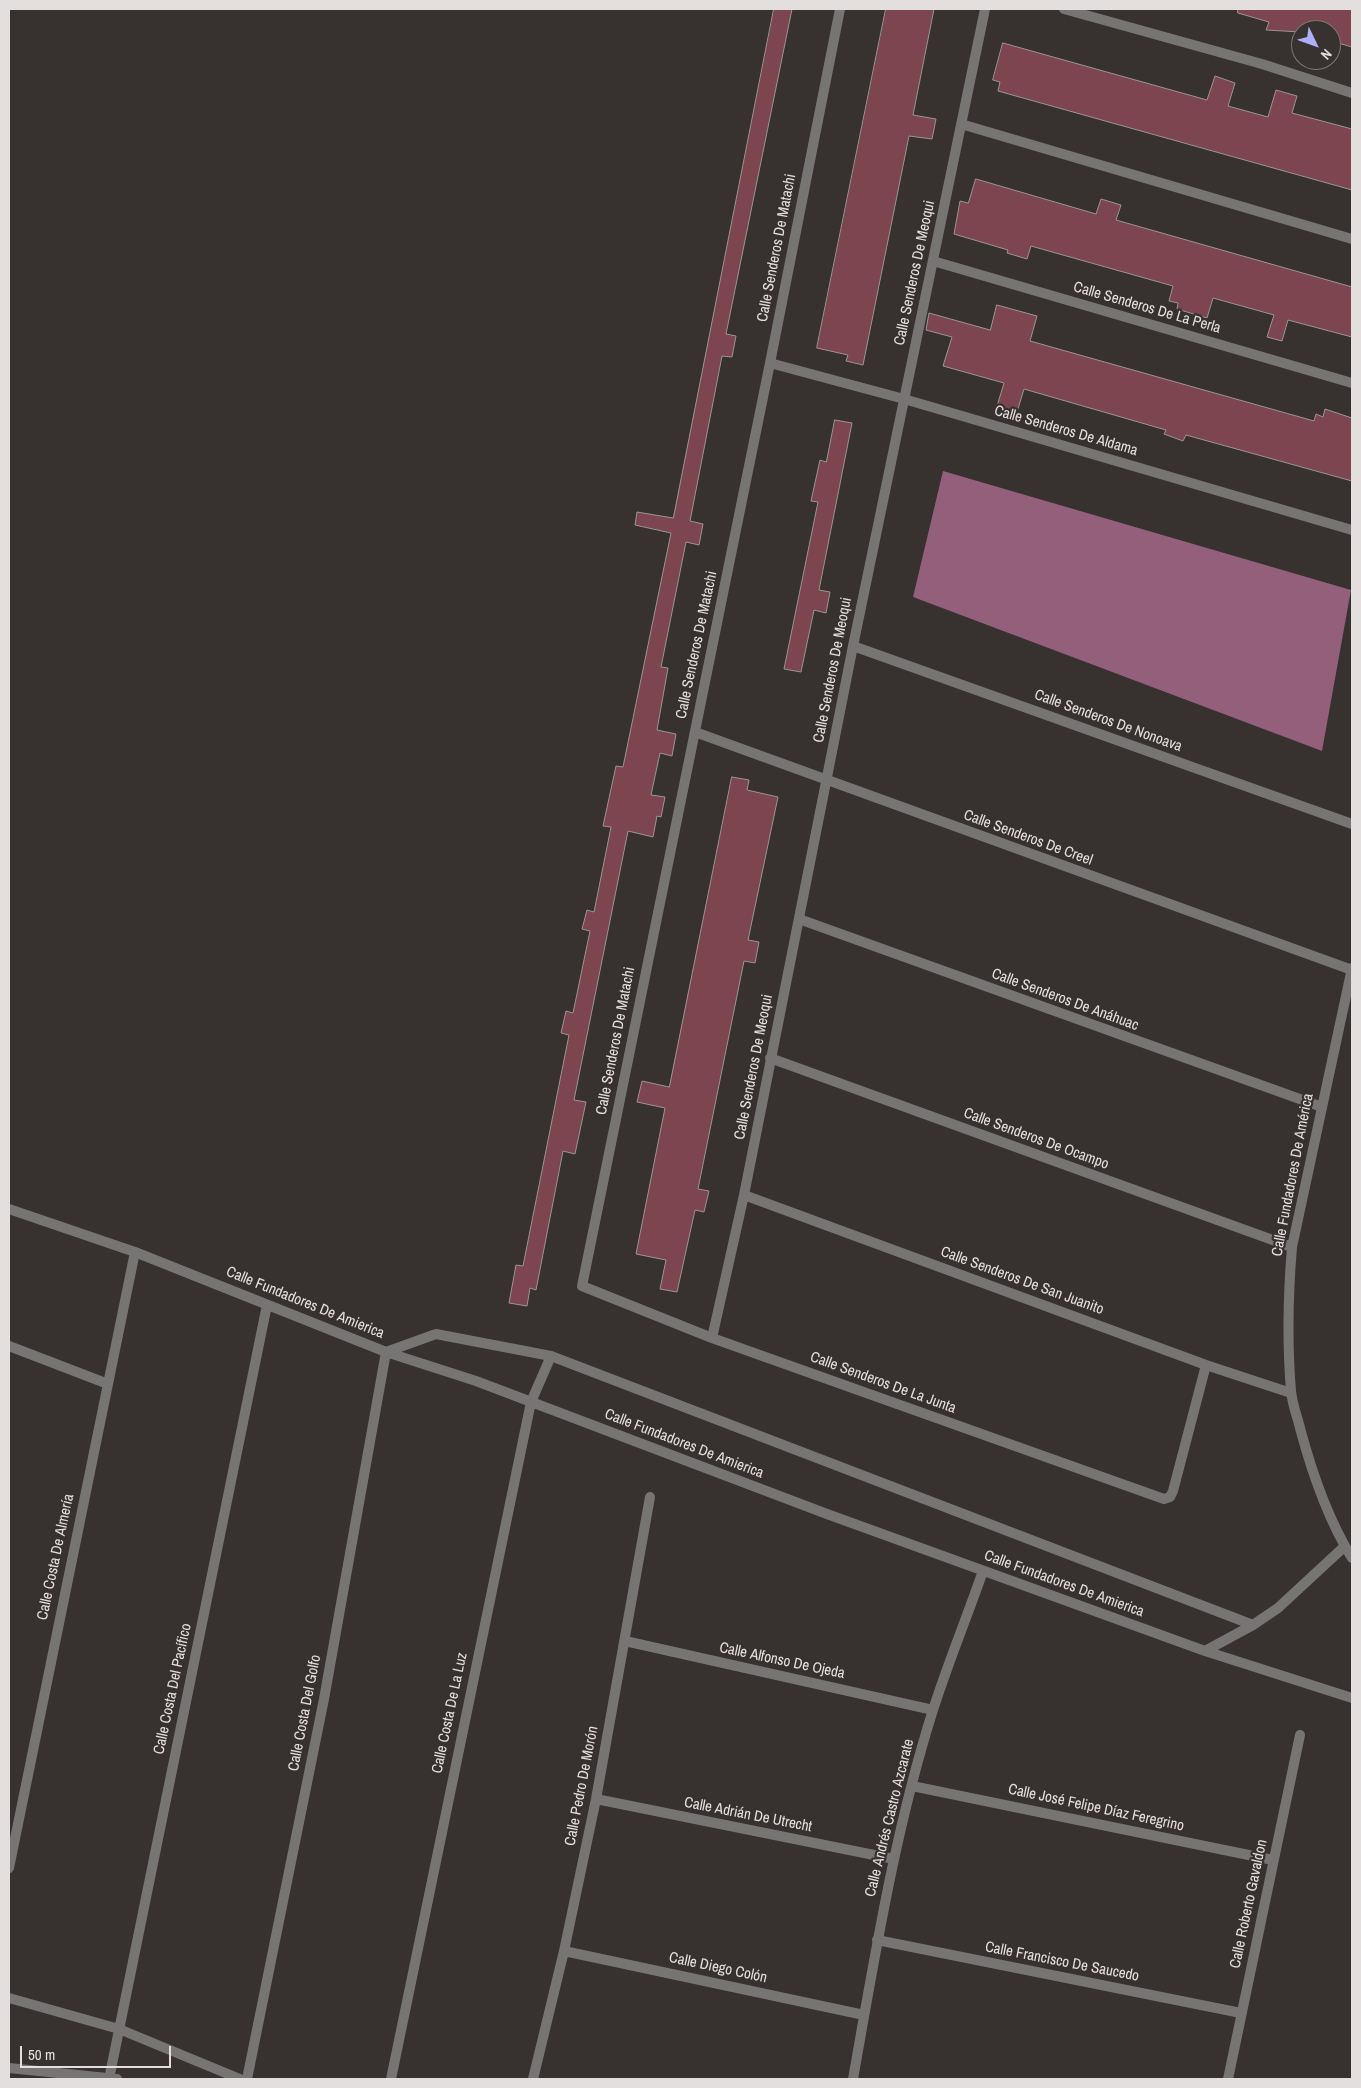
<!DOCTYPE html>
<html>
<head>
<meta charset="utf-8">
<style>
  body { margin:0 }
  #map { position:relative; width:1361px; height:2088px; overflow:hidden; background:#373130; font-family:"Archivo Narrow",sans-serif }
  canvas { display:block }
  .frame { position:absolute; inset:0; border:10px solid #e3dfdf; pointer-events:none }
  .north { position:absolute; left:1291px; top:20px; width:50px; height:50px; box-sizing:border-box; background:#373130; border:1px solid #7c7776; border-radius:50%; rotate:132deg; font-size:14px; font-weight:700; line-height:20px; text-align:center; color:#e3dfdf }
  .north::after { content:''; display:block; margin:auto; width:18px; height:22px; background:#adaffb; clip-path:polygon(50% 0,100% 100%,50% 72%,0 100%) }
  .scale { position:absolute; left:20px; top:2046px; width:151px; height:22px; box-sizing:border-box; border:2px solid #e3dfdf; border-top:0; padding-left:6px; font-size:15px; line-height:18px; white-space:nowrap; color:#e3dfdf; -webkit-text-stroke:4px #373130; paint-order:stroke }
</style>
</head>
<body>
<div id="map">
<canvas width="1361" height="2088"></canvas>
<div class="frame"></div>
<div class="north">N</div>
<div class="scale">50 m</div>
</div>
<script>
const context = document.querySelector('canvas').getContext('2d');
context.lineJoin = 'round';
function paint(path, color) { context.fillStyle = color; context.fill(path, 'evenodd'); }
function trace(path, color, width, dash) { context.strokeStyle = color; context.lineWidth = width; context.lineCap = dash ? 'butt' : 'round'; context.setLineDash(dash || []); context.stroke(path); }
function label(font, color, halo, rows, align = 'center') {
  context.font = font + ' "Archivo Narrow",sans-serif'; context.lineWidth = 4.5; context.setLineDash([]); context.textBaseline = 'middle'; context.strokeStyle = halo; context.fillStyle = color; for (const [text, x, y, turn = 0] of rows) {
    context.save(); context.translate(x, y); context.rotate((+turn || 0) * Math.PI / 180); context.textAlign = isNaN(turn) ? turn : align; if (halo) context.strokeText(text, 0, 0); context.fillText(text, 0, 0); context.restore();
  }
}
const water = new Path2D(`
  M 943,471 L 1351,590 L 1322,751 L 913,597 Z`);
const building = new Path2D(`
  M 774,9 L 792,9 L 726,334 L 736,336 L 732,357 L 722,356 L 690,521 L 703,524 L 699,545 L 686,542 L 661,667 L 668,668 L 657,730 L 676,734 L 672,756 L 660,753 L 651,795 L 665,797 L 661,817 L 657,816 L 653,837 L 628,831 L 574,1100 L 586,1102 L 575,1154 L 563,1151 L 536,1290 L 530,1288 L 527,1306 L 509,1303 L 516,1265 L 523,1266 L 561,1075 L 569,1035 L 561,1033 L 566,1011 L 573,1013 L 590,931 L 582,929 L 587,910 L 594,912 L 611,827 L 603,826 L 616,766 L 623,767 L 671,533 L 635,525 L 637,512 L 673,518 Z
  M 886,9 L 934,9 L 913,115 L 936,119 L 932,139 L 909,136 L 863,365 L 846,361 L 848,355 L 817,348 Z
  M 1238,9 L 1352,9 L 1352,47 L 1331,41 L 1331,30 L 1301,30 L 1301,32 L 1266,30 L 1269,22 L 1238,13 Z
  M 1003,43 L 1207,100 L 1215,76 L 1235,83 L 1228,106 L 1268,117 L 1276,90 L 1297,96 L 1292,113 L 1352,129 L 1352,190 L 998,91 L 1000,82 L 993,80 Z
  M 976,179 L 1096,214 L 1101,199 L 1121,205 L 1116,220 L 1352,287 L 1352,337 L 1288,320 L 1282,341 L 1267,337 L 1274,315 L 1213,298 L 1207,318 L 1177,309 L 1178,303 L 1169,301 L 1173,286 L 1031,246 L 1027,259 L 1007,253 L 1008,250 L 954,234 L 960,201 L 968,203 Z
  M 997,305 L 1037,316 L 1030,341 L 1314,421 L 1316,414 L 1323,417 L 1325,409 L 1352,418 L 1352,481 L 1186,435 L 1183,441 L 1164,434 L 1166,430 L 1024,389 L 1017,412 L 997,406 L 1004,383 L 943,366 L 952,337 L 926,330 L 929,313 L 990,330 Z
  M 835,420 L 852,423 L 819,590 L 830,592 L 826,613 L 814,610 L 801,672 L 784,669 L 818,502 L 811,501 L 820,460 L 826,462 Z
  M 732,777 L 749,780 L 747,790 L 778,797 L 748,940 L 759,942 L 755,963 L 744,961 L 698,1189 L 709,1191 L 704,1212 L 695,1210 L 677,1292 L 660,1289 L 666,1260 L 636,1254 L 665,1108 L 637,1102 L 642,1081 L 669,1087 Z`);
const street = new Path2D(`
  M 840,9 L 770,363 L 582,1286 L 712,1338 L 1164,1499 L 1170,1497 L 1173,1491 L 1206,1365
  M 1064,9 L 1262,64 L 1352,93
  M 961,124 L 1352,239
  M 933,261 L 1352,383
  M 770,363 L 904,399 L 1352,530
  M 853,646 L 1352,824
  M 695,732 L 1352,970
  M 799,919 L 1322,1107
  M 1352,968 L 1292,1247 C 1288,1295 1287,1343 1291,1391 C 1292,1403 1297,1416 1300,1428 C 1312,1473 1327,1518 1352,1558
  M 770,1058 L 1292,1247
  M 744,1195 L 1206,1365 L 1291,1393
  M 9,1209 L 135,1252 L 386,1352 L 476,1381 L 827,1514 L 1205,1651 L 1352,1698
  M 712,1338 L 744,1195 L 853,646 L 985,9
  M 9,1346 L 108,1384
  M 625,1641 L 933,1710
  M 1205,1651 L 1253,1625 L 1278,1608 L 1345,1546
  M 912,1786 L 1273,1860
  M 596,1799 L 894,1859
  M 9,1868 L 135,1252
  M 877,1940 L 1241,2013
  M 564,1951 L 864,2015
  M 9,1998 L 119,2029 L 240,2079
  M 9,2068 L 117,2079
  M 109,2079 L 267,1305
  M 247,2079 L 324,1699 L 386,1352 L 436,1334 L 551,1356 L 1253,1625
  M 391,2079 L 531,1402 L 551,1356
  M 533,2079 L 564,1951 L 596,1799 L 650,1497
  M 853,2079 C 875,1955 895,1830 933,1710 C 948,1663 967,1617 983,1571
  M 1228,2079 L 1300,1735`);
const streetNames = [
  ["Calle Senderos De Matachi",777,248,-79],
  ["Calle Senderos De Meoqui",915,273,-78],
  ["Calle Senderos De La Perla",1147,308,16],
  ["Calle Senderos De Aldama",1066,431,16],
  ["Calle Senderos De Matachi",697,645,-78],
  ["Calle Senderos De Meoqui",833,670,-79],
  ["Calle Senderos De Nonoava",1108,721,20],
  ["Calle Senderos De Creel",1028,838,20],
  ["Calle Senderos De Anáhuac",1065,1000,20],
  ["Calle Senderos De Matachi",616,1041,-79],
  ["Calle Senderos De Meoqui",754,1067,-79],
  ["Calle Senderos De Ocampo",1036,1139,20],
  ["Calle Fundadores De América",1293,1175,-79],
  ["Calle Senderos De San Juanito",1022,1281,20],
  ["Calle Fundadores De Amierica",305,1303,22],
  ["Calle Senderos De La Junta",883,1383,20],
  ["Calle Fundadores De Amierica",684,1444,21],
  ["Calle Costa De Almería",56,1557,-78],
  ["Calle Fundadores De Amierica",1064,1584,20],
  ["Calle Alfonso De Ojeda",782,1661,12],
  ["Calle Costa Del Pacífico",173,1689,-78],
  ["Calle Costa Del Golfo",305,1713,-79],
  ["Calle Costa De La Luz",450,1713,-78],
  ["Calle Pedro De Morón",582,1786,-79],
  ["Calle José Felipe Díaz Feregrino",1096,1808,12],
  ["Calle Adrián De Utrecht",748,1815,11],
  ["Calle Andrés Castro Azcarate",890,1818,-76],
  ["Calle Roberto Gavaldon",1249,1904,-78],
  ["Calle Francisco De Saucedo",1062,1962,11],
  ["Calle Diego Colón",718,1968,12]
];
paint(water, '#935f7a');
paint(building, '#7d4550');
trace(building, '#9b9595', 1);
trace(street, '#777574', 10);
label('15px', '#e3dfdf', '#373130', streetNames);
</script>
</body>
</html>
